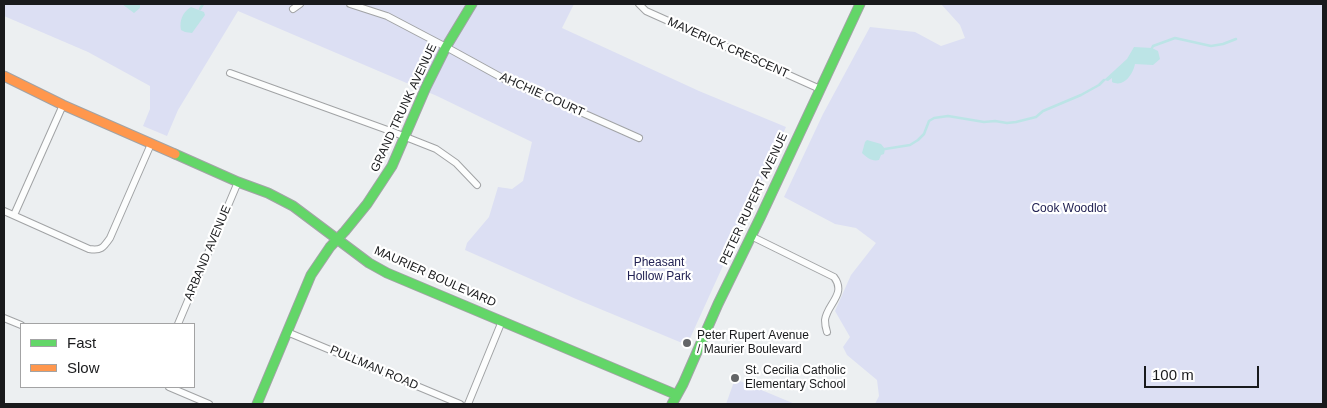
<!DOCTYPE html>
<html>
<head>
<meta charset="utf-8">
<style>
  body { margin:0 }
  #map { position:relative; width:1327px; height:408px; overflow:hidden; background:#eceff1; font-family:Helvetica,sans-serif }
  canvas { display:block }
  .frame { position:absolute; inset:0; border:5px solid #191a1c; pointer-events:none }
  .legend { position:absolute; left:20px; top:323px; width:175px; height:65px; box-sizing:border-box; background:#fff; border:1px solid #a3a3a4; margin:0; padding:6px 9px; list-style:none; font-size:15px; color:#191a1c }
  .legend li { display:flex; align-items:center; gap:10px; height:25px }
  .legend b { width:25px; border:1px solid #a3a3a4 }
  .scale { position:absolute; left:1144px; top:366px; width:115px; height:22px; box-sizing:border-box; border:2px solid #191a1c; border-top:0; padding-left:6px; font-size:15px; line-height:18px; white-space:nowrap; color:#191a1c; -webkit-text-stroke:4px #fff; paint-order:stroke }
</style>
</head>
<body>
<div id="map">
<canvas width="1327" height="408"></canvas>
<div class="frame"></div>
<ul class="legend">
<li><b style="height:6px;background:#63d668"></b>Fast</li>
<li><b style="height:6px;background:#ff974d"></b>Slow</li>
</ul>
<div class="scale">100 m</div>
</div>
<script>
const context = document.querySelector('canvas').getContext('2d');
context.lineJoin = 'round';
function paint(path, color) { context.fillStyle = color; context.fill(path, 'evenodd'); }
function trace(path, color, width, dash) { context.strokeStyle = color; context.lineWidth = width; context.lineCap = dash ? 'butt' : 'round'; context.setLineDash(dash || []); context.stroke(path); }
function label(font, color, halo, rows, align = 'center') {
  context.font = font + ' Helvetica,sans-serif'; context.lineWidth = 4.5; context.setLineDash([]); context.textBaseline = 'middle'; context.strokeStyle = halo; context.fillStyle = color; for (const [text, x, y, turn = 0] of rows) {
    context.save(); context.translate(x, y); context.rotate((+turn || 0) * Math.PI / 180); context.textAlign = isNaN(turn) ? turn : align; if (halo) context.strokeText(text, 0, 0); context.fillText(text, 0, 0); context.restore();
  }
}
const green = new Path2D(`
  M 4,4 L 574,4 L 562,28 L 699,91 L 786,127 L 687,345 L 576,299 L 465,250 L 467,243 L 489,217 L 498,187 L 512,189 L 523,181 L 532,142 L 437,96 L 238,11 L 178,110 L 167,136 L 143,126 L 150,109 L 150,86 L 88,52 L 4,16 Z
  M 941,4 L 1323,4 L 1323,404 L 875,404 L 879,396 L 877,380 L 847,355 L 843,347 L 850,337 L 835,311 L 851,275 L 876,243 L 856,228 L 835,224 L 784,197 L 823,114 L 870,27 L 915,32 L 941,46 L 965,38 L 960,25 Z
  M 735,379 L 795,404 L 726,404 Z`);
const water = new Path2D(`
  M 122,4 L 140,4 L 140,8 L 134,13 Z
  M 191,7 L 204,12 L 205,15 L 192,33 L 185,32 L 181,30 C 179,20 183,12 191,7 Z
  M 1134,47 L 1152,48 L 1158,51 L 1160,59 L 1153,65 L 1135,64 C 1133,74 1124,88 1112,82 L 1112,78 L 1108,81 L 1104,80 L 1127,59 Z
  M 867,140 L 881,144 L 885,149 L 884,154 L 881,155 L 879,160 C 872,162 866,157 862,153 L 865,142 Z`);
const stream = new Path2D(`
  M 200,9 L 203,4
  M 1152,48 L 1153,46 L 1175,38 L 1211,46 L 1223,44 L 1236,39
  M 885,149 L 910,145 L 918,140 L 924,134 L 929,121 L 934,118 L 948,116 L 984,122 L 995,121 L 1007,123 L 1016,122 L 1036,117 L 1043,111 L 1081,95 L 1099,85 L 1104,80`);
const street = new Path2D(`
  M 350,4 L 387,16 L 446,47 L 506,80 L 558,102 L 639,138
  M 639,4 L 646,11 L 820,89
  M 293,9 L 300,4
  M 230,73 L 393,132 L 436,149 L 456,163 L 477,185
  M 4,211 L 89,249 C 101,251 103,248 110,238 L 151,144
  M 14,215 L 63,105
  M 751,236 L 834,277 C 847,294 827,304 825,320 C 825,324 826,329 827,332
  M 4,318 L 21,325
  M 178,324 L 238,182
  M 287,332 L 460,404
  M 169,387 L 209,404
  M 468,404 L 502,321`);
const fast = new Path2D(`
  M 175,154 L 238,182 L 268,193 L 293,206 L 369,263 L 387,273 L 677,395
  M 257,404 L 311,275 L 330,247 L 345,231 L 367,204 L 392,166 L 426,87 L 446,47 L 472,4
  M 672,404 L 683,384 L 718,304 L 761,216 L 860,4`);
const slow = new Path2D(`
  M 4,76 L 63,105 L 175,154`);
const markers = [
  [687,343,5,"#636567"],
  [735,378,5,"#636567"]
];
const streetNames = [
  ["MAVERICK CRESCENT",728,48,24],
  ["AHCHIE COURT",542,95,24],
  ["GRAND TRUNK AVENUE",404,108,-65],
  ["PETER RUPERT AVENUE",754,199,-65],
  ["ARBAND AVENUE",208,253,-67],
  ["MAURIER BOULEVARD",435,277,24],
  ["PULLMAN ROAD",374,368,23]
];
const parkNames = [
  ["Cook Woodlot",1069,209],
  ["Pheasant",659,263],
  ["Hollow Park",659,277]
];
const poiNames = [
  ["Peter Rupert Avenue",697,336],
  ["/ Maurier Boulevard",697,350],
  ["St. Cecilia Catholic",745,371],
  ["Elementary School",745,385]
];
paint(green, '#dcdff3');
paint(water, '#bce4e6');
trace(stream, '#bce4e6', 2.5);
trace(street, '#a1a3a5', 8);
trace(fast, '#a1a3a5', 11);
trace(slow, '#a1a3a5', 11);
trace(street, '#fcfdfd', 6);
trace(fast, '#63d668', 9);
trace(slow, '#ff974d', 9);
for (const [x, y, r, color] of markers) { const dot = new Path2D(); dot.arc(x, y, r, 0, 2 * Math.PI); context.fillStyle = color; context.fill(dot); trace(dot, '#fff', 2); }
label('12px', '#191a1c', '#fff', streetNames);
label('12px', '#232354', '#fff', parkNames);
label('12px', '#191a1c', '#fff', poiNames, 'left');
</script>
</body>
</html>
